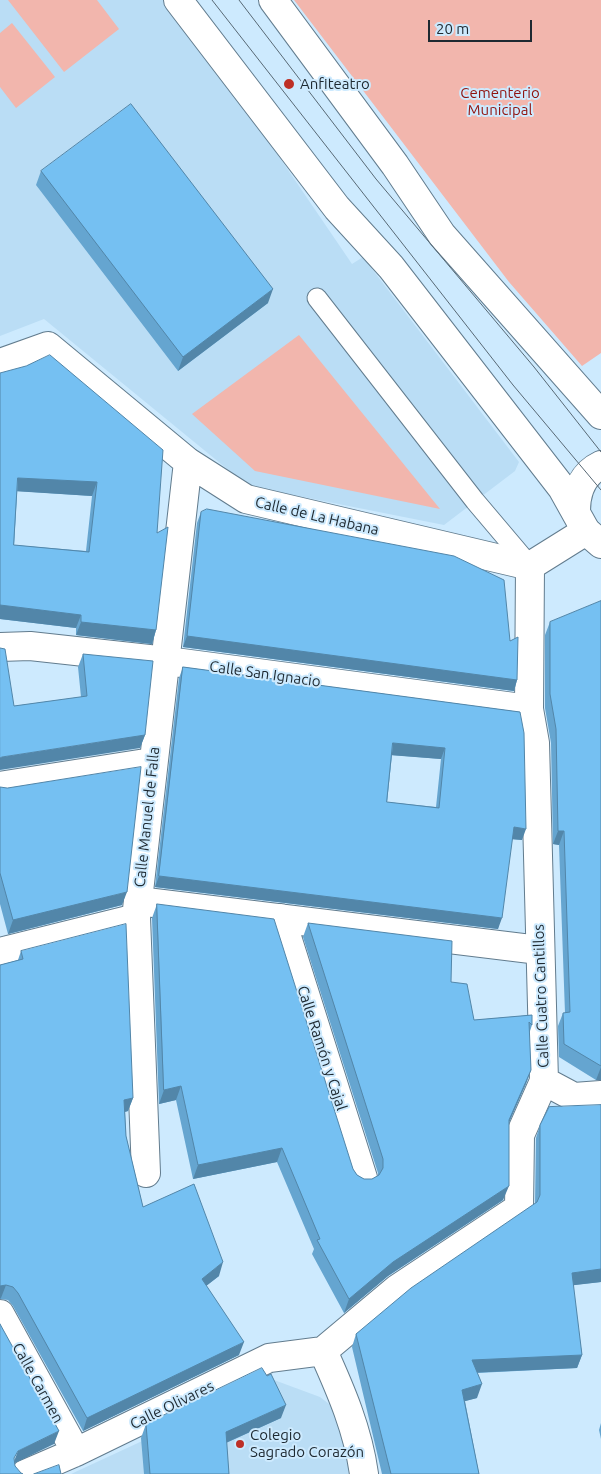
<!DOCTYPE html>
<html>
<head>
<meta charset="utf-8">
<style>
  body { margin:0 }
  #map { position:relative; width:601px; height:1474px; overflow:hidden; background:#cdeafe; font-family:Ubuntu,sans-serif }
  canvas { display:block }
  .scale { position:absolute; left:428px; top:20px; width:104px; height:22px; box-sizing:border-box; border:2px solid #1e2931; border-top:0; padding-left:6px; font-size:15px; line-height:18px; white-space:nowrap; color:#1e2931; -webkit-text-stroke:4px #cdeafe; paint-order:stroke }
</style>
</head>
<body>
<div id="map">
<canvas width="601" height="1474"></canvas>
<div class="scale">20 m</div>
</div>
<script>
const context = document.querySelector('canvas').getContext('2d');
context.lineJoin = 'round';
function paint(path, color) { context.fillStyle = color; context.fill(path, 'evenodd'); }
function trace(path, color, width, dash) { context.strokeStyle = color; context.lineWidth = width; context.lineCap = dash ? 'butt' : 'round'; context.setLineDash(dash || []); context.stroke(path); }
function label(font, color, halo, rows, align = 'center') {
  context.font = font + ' Ubuntu,sans-serif'; context.lineWidth = 4; context.setLineDash([]); context.textBaseline = 'middle'; context.strokeStyle = halo; context.fillStyle = color; for (const [text, x, y, turn = 0] of rows) {
    context.save(); context.translate(x, y); context.rotate((+turn || 0) * Math.PI / 180); context.textAlign = isNaN(turn) ? turn : align; if (halo) context.strokeText(text, 0, 0); context.fillText(text, 0, 0); context.restore();
  }
}
const built = new Path2D(`
  M 0,0 L 165,0 L 205,48 L 352,264 L 363,257 L 519,462 L 515,471 L 444,525 L 248,486 L 44,319 L 0,336 Z
  M 274,1380 L 320,1397 L 342,1414 L 349,1474 L 71,1474 Z`);
const green = new Path2D(`
  M 8,0 L 97,0 L 119,29 L 64,72 Z
  M 294,0 L 601,0 L 601,353 L 582,366 L 509,282 Z
  M 12,23 L 55,77 L 16,108 L 0,87 L 0,33 Z
  M 299,335 L 440,509 L 255,471 L 192,414 Z`);
const lane = new Path2D(`
  M 317,298 L 475,501 L 530,566`);
const street = new Path2D(`
  M 0,363 L 48,346 L 188,462 L 246,499 L 530,566 L 586,531
  M 0,647 L 30,646 L 167,661 L 529,709
  M 0,786 L 152,762
  M 138,901 L 539,950
  M 281,918 L 363,1178
  M 0,952 L 136,918
  M 544,1081 L 574,1097 L 601,1095
  M 146,1173 L 136,918 L 188,462
  M 0,1314 L 76,1452
  M 323,1351 L 397,1289 L 519,1208 L 520,1135 L 544,1081 L 535,743 L 529,709 L 530,566
  M 323,1351 C 341,1391 358,1430 364,1474
  M 25,1474 L 76,1452 L 269,1358 L 323,1351`);
const secondary = new Path2D(`
  M 178,0 L 337,208 L 391,267 L 562,488 L 586,531 L 601,544
  M 273,0 L 395,165 L 442,235 L 601,415
  M 576,511 C 576,492 582,474 601,465`);
const tram = new Path2D(`
  M 212,0 L 513,385 L 601,490
  M 239,0 L 376,179 L 534,367 L 601,452`);
const wall = new Path2D(`
  M 41,171 L 268,303 L 178,371 L 36,185 Z
  M 0,373 L 157,533 L 156,630 L 152,644 L 76,635 L 76,628 L 0,619 L 0,620 ZM 17,491 L 92,496 L 86,551 L 14,545 Z
  M 201,512 L 510,641 L 517,680 L 514,691 L 183,647 L 197,523 Z
  M 601,601 L 601,1080 L 596,1080 L 559,1057 L 558,1026 L 563,1013 L 565,1013 L 559,845 L 553,844 L 551,743 L 545,708 L 545,635 L 550,622 Z
  M 83,654 L 145,735 L 140,748 L 14,706 L 81,697 L 78,667 Z
  M 183,667 L 520,712 L 522,840 L 512,839 L 498,929 L 155,887 L 179,678 ZM 392,755 L 441,759 L 436,807 L 387,802 Z
  M 0,787 L 122,905 L 8,934 L 0,904 Z
  M 157,904 L 357,1175 L 364,1179 L 372,1179 L 378,1176 L 378,1173 L 303,937 L 308,923 L 451,982 L 474,1020 L 532,1015 L 532,1025 L 529,1034 L 531,1070 L 509,1122 L 503,1200 L 388,1276 L 344,1313 L 312,1254 L 314,1249 L 277,1162 L 193,1179 L 176,1100 L 159,1104 L 152,918 Z
  M 21,951 L 133,1098 L 128,1111 L 125,1112 L 126,1136 L 143,1207 L 219,1276 L 206,1286 L 239,1355 L 83,1431 L 13,1306 L 8,1300 L 0,1299 L 0,965 L 18,960 Z
  M 601,1105 L 601,1282 L 573,1285 L 582,1355 L 577,1368 L 477,1373 L 477,1398 L 465,1401 L 479,1474 L 382,1474 L 352,1347 L 356,1334 L 535,1204 L 536,1138 L 540,1125 Z
  M 281,1418 L 226,1443 L 229,1474 L 144,1474 L 141,1438 L 146,1424 Z
  M 601,1423 L 601,1439 L 599,1430 Z`);
const shadedWall = new Path2D(`
  M 273,289 L 268,303 L 178,371 L 183,357 Z
  M 18,478 L 97,482 L 92,496 L 13,491 Z
  M 0,605 L 81,615 L 76,628 L 0,619 L 0,620 Z
  M 81,622 L 156,630 L 152,644 L 76,635 Z
  M 187,636 L 517,680 L 514,691 L 183,647 Z
  M 145,735 L 140,748 L 0,770 L 0,758 L 2,757 Z
  M 393,743 L 445,748 L 441,759 L 389,755 Z
  M 514,827 L 526,829 L 522,840 L 510,839 Z
  M 558,831 L 564,831 L 559,845 L 553,844 Z
  M 159,876 L 502,918 L 498,929 L 155,887 Z
  M 127,892 L 122,905 L 8,934 L 13,920 Z
  M 601,1067 L 601,1080 L 596,1080 Z
  M 531,1070 L 526,1084 L 504,1134 L 509,1120 Z
  M 181,1086 L 176,1100 L 159,1104 L 164,1090 Z
  M 133,1098 L 128,1111 L 120,1113 L 124,1100 Z
  M 282,1148 L 277,1162 L 193,1179 L 198,1165 Z
  M 509,1186 L 503,1200 L 388,1276 L 344,1313 L 349,1299 L 393,1262 Z
  M 223,1262 L 219,1276 L 197,1293 L 202,1279 Z
  M 601,1269 L 601,1282 L 567,1286 L 572,1273 Z
  M 6,1285 L 1,1298 L 0,1299 L 0,1286 Z
  M 244,1342 L 239,1355 L 83,1431 L 87,1418 Z
  M 582,1355 L 577,1368 L 467,1373 L 472,1360 Z
  M 482,1384 L 477,1398 L 458,1403 L 462,1390 Z
  M 286,1405 L 281,1418 L 221,1445 L 226,1432 Z
  M 59,1431 L 54,1444 L 13,1464 L 10,1472 L 18,1451 Z`);
const building = new Path2D(`
  M 131,104 L 273,289 L 183,357 L 41,171 Z
  M 50,355 L 163,450 L 157,533 L 168,527 L 156,630 L 81,622 L 81,615 L 0,605 L 0,373 L 26,366 ZM 18,478 L 97,482 L 89,552 L 14,545 Z
  M 207,509 L 454,556 L 504,580 L 510,641 L 518,637 L 517,680 L 187,636 L 201,512 Z
  M 601,601 L 601,1066 L 564,1044 L 563,1013 L 570,1012 L 564,831 L 558,831 L 556,729 L 550,694 L 550,622 Z
  M 0,648 L 5,649 L 14,706 L 87,696 L 83,654 L 153,661 L 145,735 L 2,757 L 0,758 Z
  M 183,667 L 520,712 L 524,733 L 526,829 L 514,827 L 502,918 L 159,876 ZM 393,743 L 445,748 L 439,808 L 387,802 Z
  M 141,767 L 127,892 L 13,920 L 0,873 L 0,787 L 7,788 Z
  M 157,904 L 274,919 L 353,1169 L 357,1175 L 364,1179 L 372,1179 L 379,1175 L 383,1168 L 383,1159 L 308,923 L 452,941 L 451,982 L 467,984 L 474,1020 L 532,1015 L 532,1025 L 529,1022 L 531,1070 L 509,1120 L 509,1186 L 393,1262 L 349,1299 L 317,1240 L 320,1239 L 282,1148 L 198,1165 L 181,1086 L 164,1090 Z
  M 126,924 L 133,1098 L 124,1100 L 126,1136 L 143,1207 L 194,1184 L 223,1262 L 202,1279 L 244,1342 L 87,1418 L 18,1293 L 13,1287 L 6,1285 L 0,1286 L 0,965 L 23,959 L 21,951 Z
  M 601,1105 L 601,1269 L 572,1273 L 582,1355 L 472,1360 L 482,1384 L 462,1390 L 479,1474 L 391,1474 L 356,1334 L 411,1288 L 537,1202 L 540,1195 L 540,1125 L 549,1107 Z
  M 0,1324 L 59,1431 L 18,1451 L 14,1458 L 15,1466 L 21,1473 L 23,1474 L 0,1474 Z
  M 262,1368 L 267,1376 L 271,1374 L 286,1405 L 226,1432 L 229,1474 L 150,1474 L 146,1424 Z
  M 59,1465 L 61,1474 L 34,1474 Z`);
const markers = [
  [289,84,6,"#bd2f26"],
  [240,1444,5,"#bd2f26"]
];
const poiNames = [
  ["Anfiteatro",300,84],
  ["Colegio",250,1435],
  ["Sagrado Corazón",250,1452]
];
const parkNames = [
  ["Cementerio",500,93],
  ["Municipal",500,110]
];
const streetNames = [
  ["Calle de La Habana",317,516,13],
  ["Calle San Ignacio",265,674,8],
  ["Calle Manuel de Falla",147,817,-84],
  ["Calle Cuatro Cantillos",541,996,-92],
  ["Calle Ramón y Cajal",322,1048,72],
  ["Calle Carmen",38,1383,61],
  ["Calle Olivares",172,1405,-26]
];
paint(built, '#baddf5');
paint(green, '#f2b6ad');
trace(lane, '#627c8e', 21);
trace(street, '#627c8e', 30);
trace(secondary, '#627c8e', 30);
trace(lane, '#fff', 19);
trace(street, '#fff', 28);
trace(secondary, '#fff', 28);
trace(tram, '#586975', 1);
paint(wall, '#65a5d0');
paint(shadedWall, '#5286a9');
paint(building, '#75c0f2');
trace(building, '#5286a9', 1);
for (const [x, y, r, color] of markers) { const dot = new Path2D(); dot.arc(x, y, r, 0, 2 * Math.PI); context.fillStyle = color; context.fill(dot); trace(dot, '#cdeafe', 2); }
label('15px', '#1e2931', '#cdeafe', poiNames, 'left');
label('15px', '#90130f', '#cdeafe', parkNames);
label('15px', '#1e2931', '#cdeafe', streetNames);
</script>
</body>
</html>
